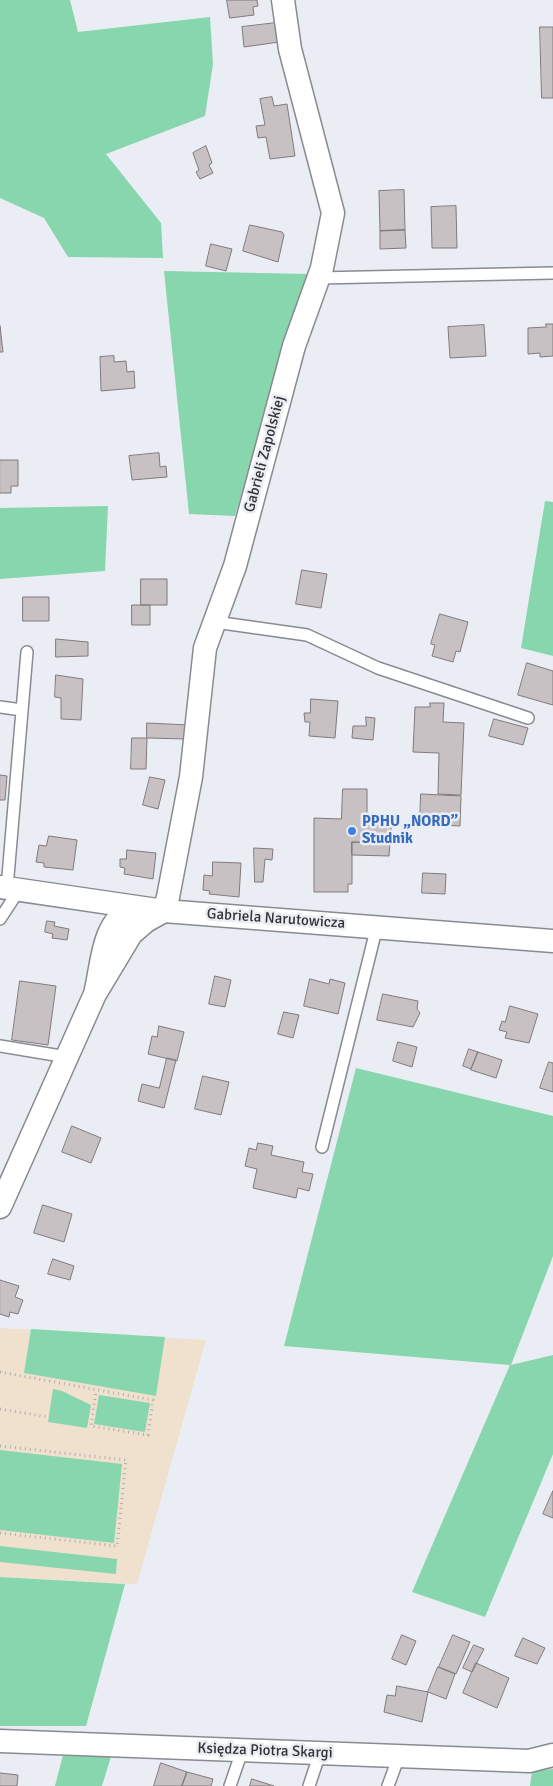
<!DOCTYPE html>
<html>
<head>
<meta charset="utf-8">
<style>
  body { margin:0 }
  canvas { display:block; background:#eaedf3 }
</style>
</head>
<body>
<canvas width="553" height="1786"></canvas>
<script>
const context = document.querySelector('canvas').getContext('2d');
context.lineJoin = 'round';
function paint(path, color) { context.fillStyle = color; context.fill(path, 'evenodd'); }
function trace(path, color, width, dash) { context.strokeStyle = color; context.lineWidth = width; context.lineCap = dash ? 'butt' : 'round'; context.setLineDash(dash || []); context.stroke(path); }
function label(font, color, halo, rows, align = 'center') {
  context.font = font + ' Signika,sans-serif'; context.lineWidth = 5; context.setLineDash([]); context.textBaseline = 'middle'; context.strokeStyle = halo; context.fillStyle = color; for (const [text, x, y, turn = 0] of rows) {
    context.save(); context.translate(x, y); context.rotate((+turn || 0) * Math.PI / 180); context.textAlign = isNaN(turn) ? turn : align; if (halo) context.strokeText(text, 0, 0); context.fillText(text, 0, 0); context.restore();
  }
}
const education = new Path2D(`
  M 0,1328 L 206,1340 L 137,1584 L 0,1577 Z`);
const green = new Path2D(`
  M 0,0 L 70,0 L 78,32 L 210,17 L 213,64 L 205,116 L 106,154 L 161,223 L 163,258 L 68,257 L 44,218 L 0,198 Z
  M 164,271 L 308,274 L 235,516 L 189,514 Z
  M 545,501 L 553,502 L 553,656 L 521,648 Z
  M 108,506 L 105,571 L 0,579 L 0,508 Z
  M 356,1068 L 553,1116 L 553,1256 L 511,1365 L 553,1355 L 553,1454 L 485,1617 L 412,1592 L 510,1365 L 284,1346 Z
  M 31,1329 L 165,1337 L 156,1396 L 24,1373 Z
  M 53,1389 L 62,1391 L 91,1405 L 87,1428 L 48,1422 Z
  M 99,1395 L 150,1403 L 145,1432 L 94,1424 Z
  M 0,1450 L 122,1464 L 114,1543 L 0,1530 Z
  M 0,1546 L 117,1559 L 116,1574 L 0,1562 Z
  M 0,1577 L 125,1584 L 86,1726 L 0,1726 Z
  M 113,1750 L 102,1786 L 55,1786 L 64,1751 Z
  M 553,1769 L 553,1786 L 530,1786 L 532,1771 Z`);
const building = new Path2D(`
  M 227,0 L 257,0 L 258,6 L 253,7 L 254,15 L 230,18 Z
  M 276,23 L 279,42 L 244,47 L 242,27 Z
  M 540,27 L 553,27 L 553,98 L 542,98 Z
  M 272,97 L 274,106 L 287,104 L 295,156 L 270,159 L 266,137 L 258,138 L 256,126 L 265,125 L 260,99 Z
  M 206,146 L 212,163 L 209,165 L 213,173 L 200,179 L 196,172 L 199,170 L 193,153 Z
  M 404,190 L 405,230 L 380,231 L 379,191 Z
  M 456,206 L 457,248 L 432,248 L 431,207 Z
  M 250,225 L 282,232 L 284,235 L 278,262 L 243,251 Z
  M 405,230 L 406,248 L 380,249 L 380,231 Z
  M 211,244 L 232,249 L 226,271 L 206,266 Z
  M 546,324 L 553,324 L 553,356 L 540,357 L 540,353 L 528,354 L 528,328 L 546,327 Z
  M 484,325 L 486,356 L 450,358 L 448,327 Z
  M 0,326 L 3,352 L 0,352 Z
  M 114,356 L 114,362 L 126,361 L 127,372 L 134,371 L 135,388 L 101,391 L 100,357 Z
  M 159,453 L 160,467 L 166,466 L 167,477 L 132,480 L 129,456 Z
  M 0,460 L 18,460 L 18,486 L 11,486 L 11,493 L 0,493 Z
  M 302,570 L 327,574 L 321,608 L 296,604 Z
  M 141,579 L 167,579 L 167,605 L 141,605 Z
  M 23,597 L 49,597 L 49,621 L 23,621 Z
  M 132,605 L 150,605 L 150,625 L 132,625 Z
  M 440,614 L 468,622 L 460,652 L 456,651 L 453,662 L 432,656 L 435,645 L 431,644 Z
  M 56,639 L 88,642 L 88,656 L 56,657 Z
  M 527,663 L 553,671 L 553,705 L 518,695 Z
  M 56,675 L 83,679 L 81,720 L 61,719 L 61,698 L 55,697 Z
  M 311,699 L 338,701 L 335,738 L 309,736 L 310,722 L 305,722 L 304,713 L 310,713 Z
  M 430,703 L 444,703 L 443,722 L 464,723 L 461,795 L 438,794 L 439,753 L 413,752 L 415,707 L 430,707 Z
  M 366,717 L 375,718 L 373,740 L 352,738 L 353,726 L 366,726 Z
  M 494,719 L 528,728 L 523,745 L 489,736 Z
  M 147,723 L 189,725 L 187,739 L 147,738 Z
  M 132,738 L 147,738 L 146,769 L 131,769 Z
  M 0,775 L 7,776 L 5,800 L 0,800 Z
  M 150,777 L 165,780 L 158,809 L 143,805 Z
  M 343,789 L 367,789 L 367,818 L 391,819 L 391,843 L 352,842 L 352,884 L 348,884 L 348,892 L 314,892 L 314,818 L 341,819 Z
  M 421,794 L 461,796 L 460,826 L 420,824 Z
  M 49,836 L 77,840 L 73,870 L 44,867 L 44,863 L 36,862 L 39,845 L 46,846 Z
  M 352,842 L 390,843 L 389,856 L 352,855 Z
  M 254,848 L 273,849 L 272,860 L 265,859 L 263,882 L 255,882 Z
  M 127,850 L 156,853 L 153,879 L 124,874 L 125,868 L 120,867 L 120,859 L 126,859 Z
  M 213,862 L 241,863 L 239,897 L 209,894 L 210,891 L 203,890 L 204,875 L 212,876 Z
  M 423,873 L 446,874 L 445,894 L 422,893 Z
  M 47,921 L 55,922 L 54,926 L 69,929 L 67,940 L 52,938 L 53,934 L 45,932 Z
  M 215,976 L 231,980 L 225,1007 L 209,1004 Z
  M 310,979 L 329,984 L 330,979 L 345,983 L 338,1014 L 304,1006 Z
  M 20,981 L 56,986 L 48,1045 L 12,1040 Z
  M 383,994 L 418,1001 L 417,1009 L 420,1013 L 413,1027 L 377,1020 Z
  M 510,1006 L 538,1014 L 529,1043 L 505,1038 L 507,1032 L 499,1030 L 502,1021 L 505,1022 Z
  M 284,1012 L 299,1015 L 293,1038 L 278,1034 Z
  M 159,1026 L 184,1032 L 177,1061 L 148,1054 L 152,1036 L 157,1037 Z
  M 398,1042 L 417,1047 L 412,1067 L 393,1061 Z
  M 469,1049 L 478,1052 L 471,1069 L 463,1066 Z
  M 478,1052 L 502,1060 L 496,1078 L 471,1070 Z
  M 167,1058 L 176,1060 L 164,1108 L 138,1101 L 142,1084 L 159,1088 Z
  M 549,1062 L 553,1063 L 553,1092 L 540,1088 Z
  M 203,1076 L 229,1082 L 221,1115 L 195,1109 Z
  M 72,1126 L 101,1138 L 91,1163 L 62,1152 Z
  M 258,1143 L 273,1146 L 271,1155 L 304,1162 L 302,1172 L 313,1174 L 309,1191 L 298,1188 L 296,1198 L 253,1188 L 257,1169 L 245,1166 L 249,1148 L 256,1150 Z
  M 43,1205 L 72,1214 L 64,1242 L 34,1233 Z
  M 53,1259 L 74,1266 L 70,1280 L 48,1274 Z
  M 0,1280 L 19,1286 L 15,1297 L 23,1300 L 18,1314 L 10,1312 L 9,1317 L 0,1314 Z
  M 553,1491 L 553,1518 L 543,1514 Z
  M 402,1635 L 416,1641 L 406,1665 L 392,1659 Z
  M 453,1635 L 470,1642 L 456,1674 L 439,1667 Z
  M 523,1638 L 545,1648 L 537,1664 L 515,1656 Z
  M 474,1645 L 484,1649 L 472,1672 L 463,1668 Z
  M 476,1663 L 509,1678 L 497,1708 L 463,1693 Z
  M 438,1667 L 455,1674 L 446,1699 L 428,1692 Z
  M 397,1686 L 428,1692 L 422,1722 L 384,1712 L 387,1695 L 395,1696 Z
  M 161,1763 L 187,1772 L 182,1786 L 154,1786 Z
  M 187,1772 L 213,1779 L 211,1786 L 182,1786 Z
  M 0,1773 L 18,1775 L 17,1786 L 0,1786 Z
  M 252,1779 L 274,1786 L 250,1786 Z`);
const path = new Path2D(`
  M 0,1372 L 153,1400 L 148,1435 L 91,1426 L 96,1391
  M 0,1409 L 49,1417
  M 0,1446 L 126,1460 L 117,1546 L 0,1533`);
const lane = new Path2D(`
  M 318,278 L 553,273
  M 215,622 L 307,635 L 378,668 L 528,718
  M 0,707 L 22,710
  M 7,888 L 27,652
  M 0,919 L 19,890
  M 0,1046 L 67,1057
  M 322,1147 L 377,926
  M 230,1786 L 242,1751
  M 309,1786 L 320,1753
  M 388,1786 L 399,1756`);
const street = new Path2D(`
  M 0,887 L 164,911 L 553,941
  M 131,934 L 146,921 L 164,911 L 168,897 L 191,777 L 205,648 L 235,566 L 294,346 L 322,268 L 333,213 L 290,49 L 283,0
  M 0,1207 L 95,994 L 131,934 L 134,924 L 134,907 C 101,923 103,962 95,994
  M 0,1741 L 529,1761 L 553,1755`);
const markers = [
  [352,831,5,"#3f7fe0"]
];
const streetNames = [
  ["Gabrieli Zapolskiej",265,454,-75],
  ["Gabriela Narutowicza",276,919,4],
  ["Księdza Piotra Skargi",265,1751,2]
];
const shopNames = [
  ["PPHU „NORD”",362,822],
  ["Studnik",362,839]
];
paint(education, '#f0e1ce');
paint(green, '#87d6ad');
paint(building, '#c8c1c4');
trace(building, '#817a7d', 1);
trace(lane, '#888b90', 14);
trace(street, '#888b90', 25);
trace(path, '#abadb2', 3, [1, 4]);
trace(lane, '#fff', 11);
trace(street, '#fff', 22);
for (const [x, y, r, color] of markers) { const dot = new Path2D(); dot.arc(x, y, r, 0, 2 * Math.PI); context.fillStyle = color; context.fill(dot); trace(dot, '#eaedf3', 2); }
label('15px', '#303133', '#eaedf3', streetNames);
label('bold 15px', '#366cbe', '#eaedf3', shopNames, 'left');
</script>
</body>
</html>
